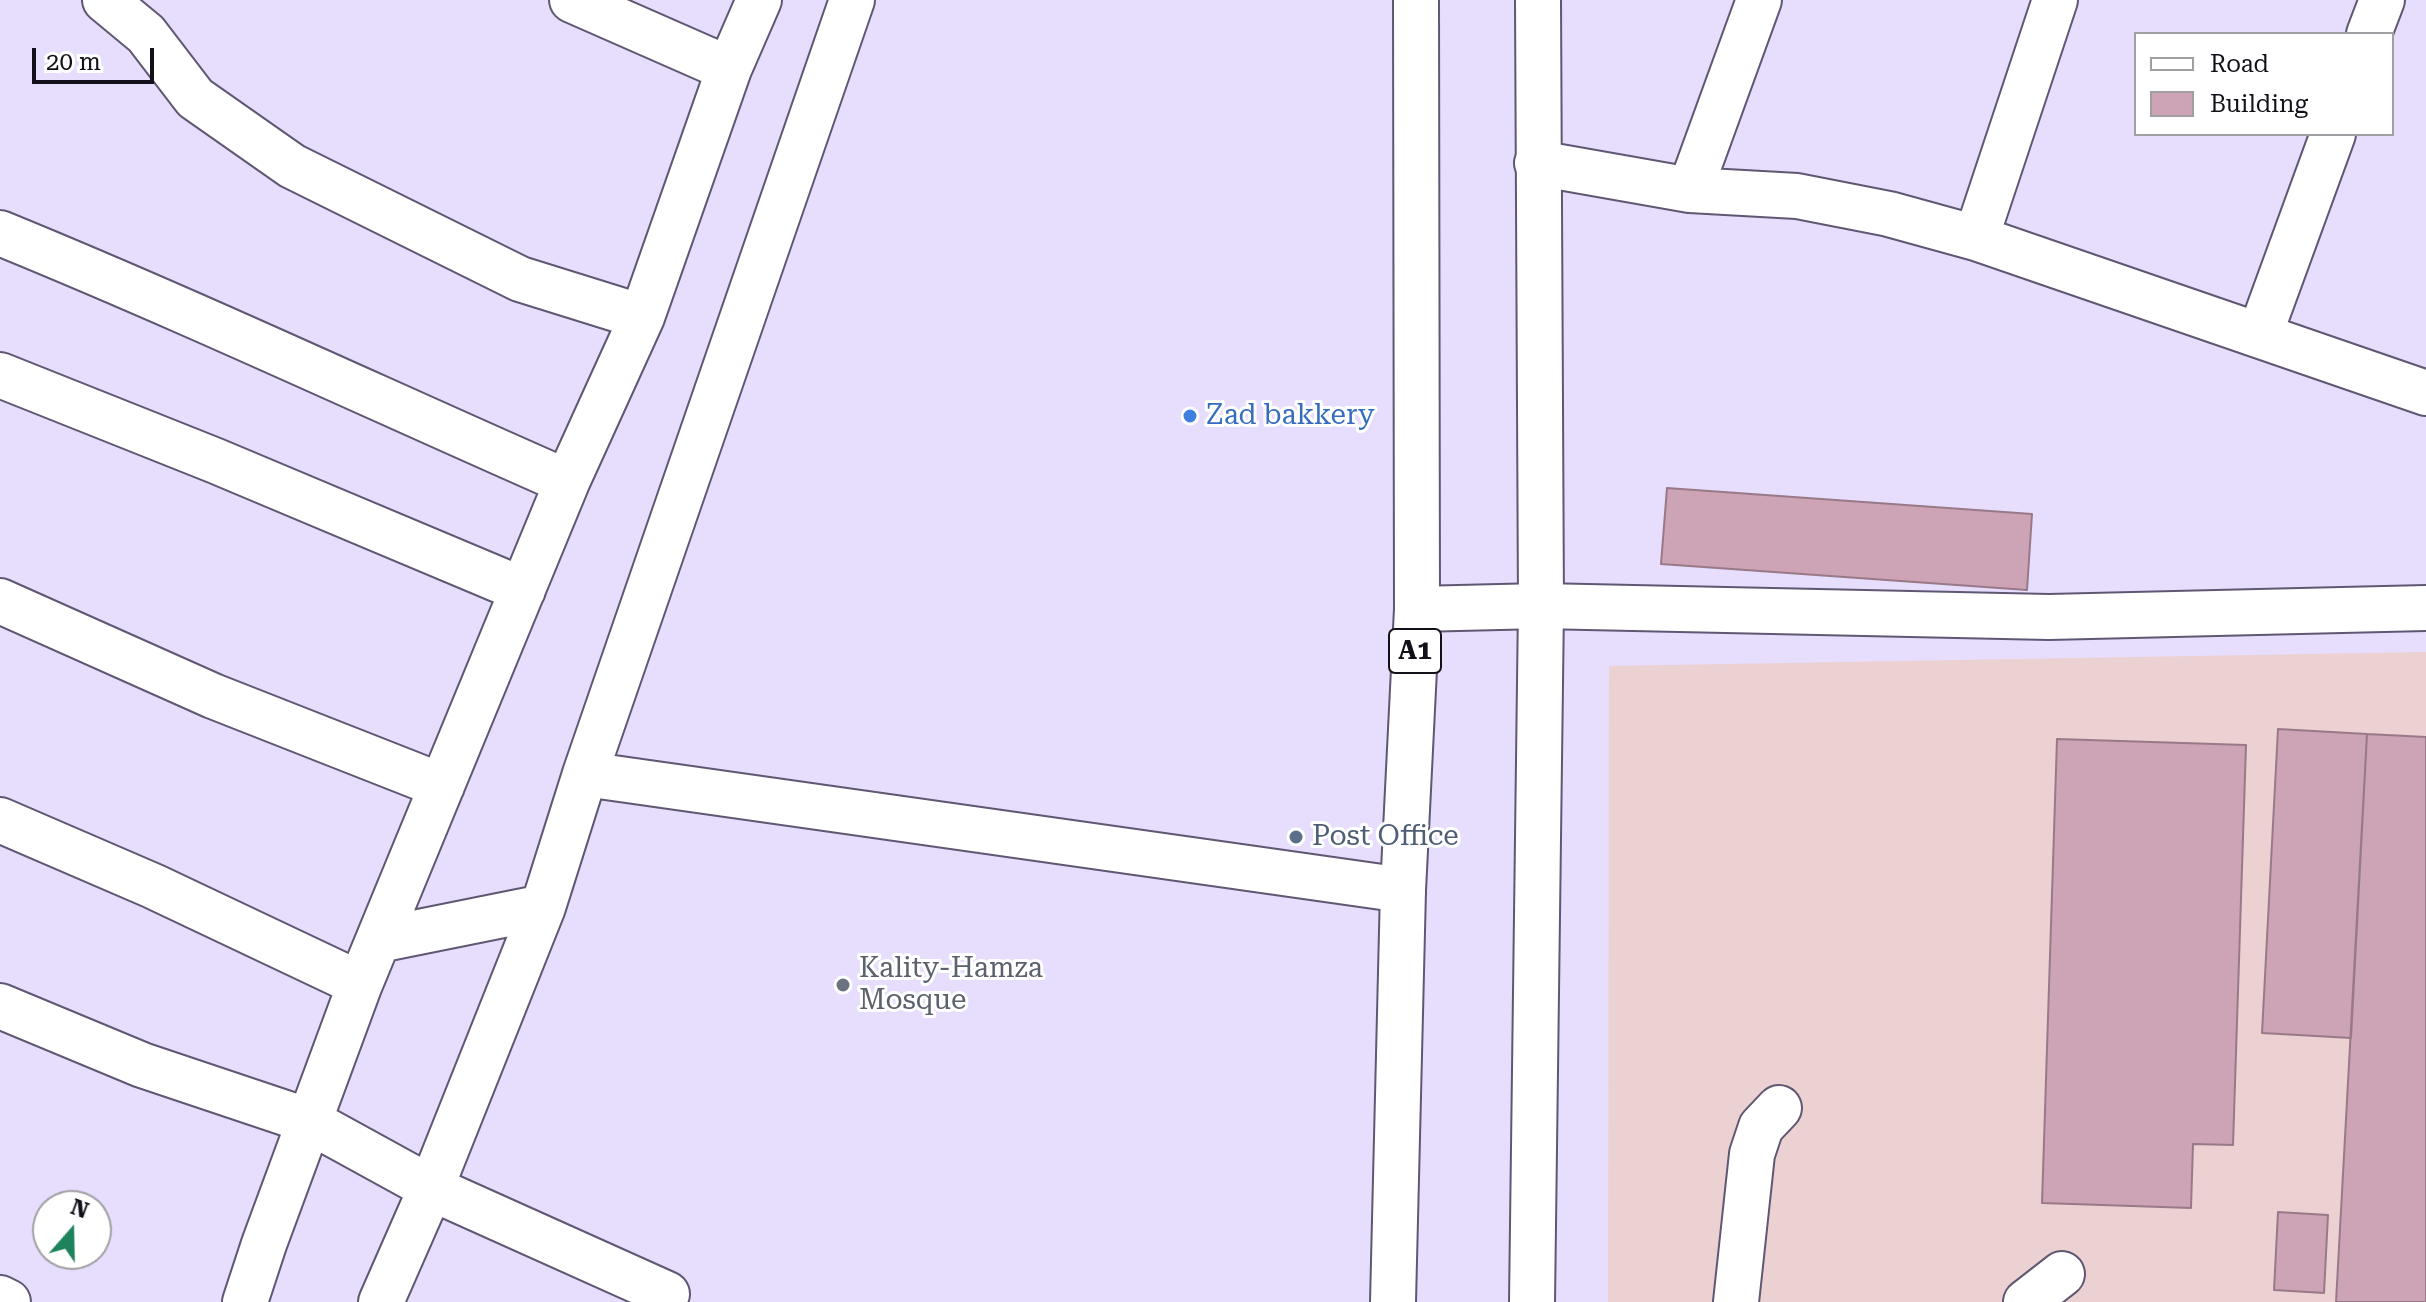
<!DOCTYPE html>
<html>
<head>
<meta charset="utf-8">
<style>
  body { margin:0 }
  #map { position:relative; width:2426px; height:1302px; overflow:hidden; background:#e7ddfc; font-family:"Roboto Serif",serif }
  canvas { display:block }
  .legend { position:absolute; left:2134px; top:32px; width:260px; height:104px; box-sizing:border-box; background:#fff; border:2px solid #a19fa3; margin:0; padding:10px 14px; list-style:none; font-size:24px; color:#14101a }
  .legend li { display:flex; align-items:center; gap:16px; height:40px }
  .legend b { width:40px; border:2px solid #a19fa3 }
  .north { position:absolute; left:32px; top:1190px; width:80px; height:80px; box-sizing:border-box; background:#fff; border:2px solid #a19fa3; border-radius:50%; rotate:20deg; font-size:22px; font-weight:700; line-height:32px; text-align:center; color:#14101a }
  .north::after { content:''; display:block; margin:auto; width:28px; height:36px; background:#1e835d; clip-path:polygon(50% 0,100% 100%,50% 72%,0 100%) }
  .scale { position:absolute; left:32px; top:48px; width:122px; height:36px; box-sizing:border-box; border:4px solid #14101a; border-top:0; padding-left:10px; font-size:24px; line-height:28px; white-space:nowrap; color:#14101a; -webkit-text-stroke:6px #fff; paint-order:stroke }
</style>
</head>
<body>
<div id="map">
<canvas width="2426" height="1302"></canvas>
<ul class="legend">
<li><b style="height:10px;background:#fff"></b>Road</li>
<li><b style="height:22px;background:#cca4b5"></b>Building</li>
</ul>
<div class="north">N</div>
<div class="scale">20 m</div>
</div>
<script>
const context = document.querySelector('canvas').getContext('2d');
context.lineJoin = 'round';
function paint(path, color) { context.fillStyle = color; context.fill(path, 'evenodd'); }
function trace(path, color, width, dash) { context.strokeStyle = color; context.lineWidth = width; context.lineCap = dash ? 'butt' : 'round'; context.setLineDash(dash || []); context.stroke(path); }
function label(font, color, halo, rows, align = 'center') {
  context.font = font + ' "Roboto Serif",serif'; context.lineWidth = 6; context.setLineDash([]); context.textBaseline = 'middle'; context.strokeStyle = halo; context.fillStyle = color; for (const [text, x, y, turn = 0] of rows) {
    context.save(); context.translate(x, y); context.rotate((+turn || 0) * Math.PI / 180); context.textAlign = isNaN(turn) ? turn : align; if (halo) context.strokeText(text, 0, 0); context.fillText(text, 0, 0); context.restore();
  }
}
const industrial = new Path2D(`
  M 2426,652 L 2426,1302 L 1608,1302 L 1609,666 Z`);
const building = new Path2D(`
  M 1667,488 L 2032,514 L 2027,590 L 1661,564 Z
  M 2278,729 L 2367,734 L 2351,1038 L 2262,1033 Z
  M 2367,734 L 2426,737 L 2426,1302 L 2336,1302 Z
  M 2057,739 L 2246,745 L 2233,1145 L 2193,1144 L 2191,1208 L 2042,1203 Z
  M 2278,1212 L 2328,1215 L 2324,1293 L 2274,1290 Z`);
const minor = new Path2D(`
  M 105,0 L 146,34 L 195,98 L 292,166 L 520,279 L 642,317
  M 572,0 L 729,69
  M 2369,34 L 2382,0
  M 1537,163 L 1690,190 L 1797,196 L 1889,214 L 1976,238 L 2426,393
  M 1690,190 L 1759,0
  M 0,233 C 191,311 378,399 567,482
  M 1976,238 L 2055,0
  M 2260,334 L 2333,134
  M 0,375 L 216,461 L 523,590
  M 0,601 L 213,696 L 442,786
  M 1417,609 L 1541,606 L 2049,617 L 2426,608
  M 585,774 L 1403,890
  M 0,820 L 153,886 L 360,984
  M 379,940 L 543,907
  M 0,1006 L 142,1065 L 309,1121 L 431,1188 L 667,1294
  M 0,1298 L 8,1302
  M 245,1302 L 264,1244 L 360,984 L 567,482 L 642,317 L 729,69 L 759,0
  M 381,1302 L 431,1188 L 543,907 L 585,774 L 852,0
  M 1736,1302 L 1752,1154 L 1761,1127 L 1779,1108
  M 2026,1302 L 2062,1274`);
const major = new Path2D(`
  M 1393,1302 L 1403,890 L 1417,609 L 1416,0
  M 1532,1302 L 1541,606 L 1538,0`);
const markers = [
  [1190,416,8,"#3f7fe0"],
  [1296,837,8,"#5c6f8a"],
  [843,985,8,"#6b7280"]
];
const shields = [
  [1415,651,52]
];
const shieldNames = [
  ["A1",1415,651]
];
const shopNames = [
  ["Zad bakkery",1206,416]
];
const serviceNames = [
  ["Post Office",1312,837]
];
const worshipNames = [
  ["Kality-Hamza",859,969],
  ["Mosque",859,1001]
];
paint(industrial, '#ecd1d3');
paint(building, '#cca4b5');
trace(building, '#997987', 2);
trace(minor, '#605772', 48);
trace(major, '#605772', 48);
trace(minor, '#fff', 44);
trace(major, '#fff', 44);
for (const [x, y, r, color] of markers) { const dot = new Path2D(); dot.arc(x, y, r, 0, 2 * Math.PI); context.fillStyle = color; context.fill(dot); trace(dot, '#fff', 3); }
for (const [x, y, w] of shields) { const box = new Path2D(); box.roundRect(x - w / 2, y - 22, w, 44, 6); context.fillStyle = '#fff'; context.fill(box); trace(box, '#14101a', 2); }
label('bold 26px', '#14101a', null, shieldNames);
label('28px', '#366cbe', '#fff', shopNames, 'left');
label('28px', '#4e5e75', '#fff', serviceNames, 'left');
label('28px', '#5b616d', '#fff', worshipNames, 'left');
</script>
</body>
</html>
